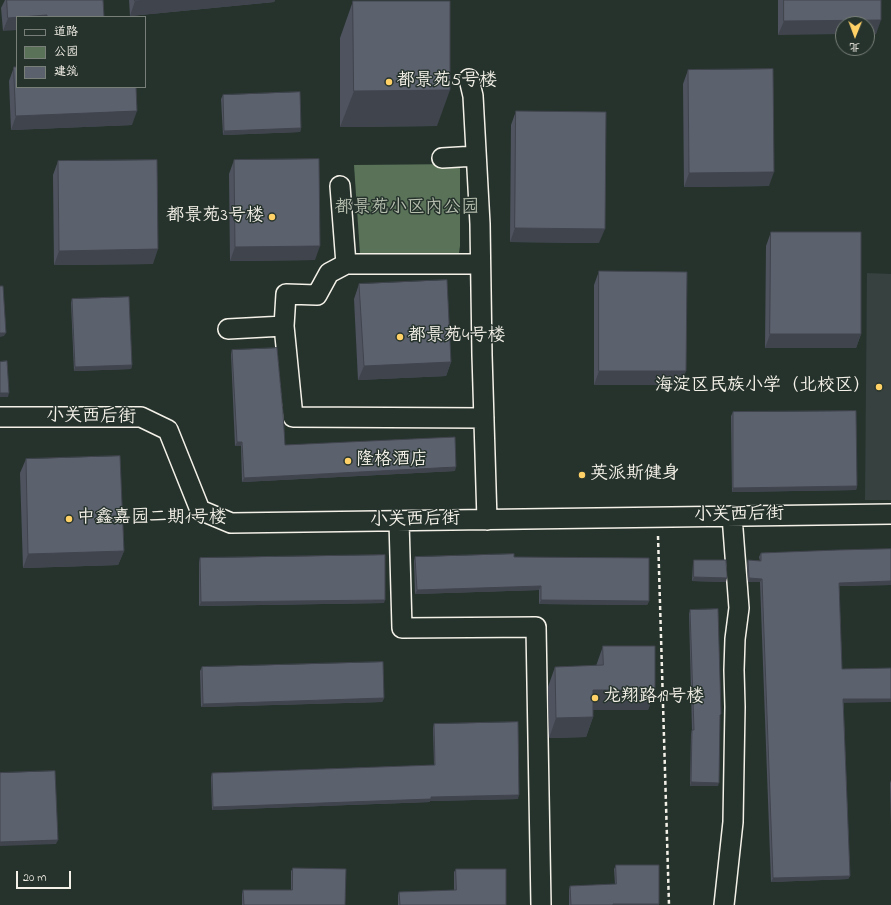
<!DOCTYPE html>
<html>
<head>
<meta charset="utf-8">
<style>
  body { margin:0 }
  #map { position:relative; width:891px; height:905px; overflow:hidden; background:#26332d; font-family:"Indie Flower","LXGW WenKai TC",sans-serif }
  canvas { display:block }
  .legend { position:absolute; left:16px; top:16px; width:130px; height:72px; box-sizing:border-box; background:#26332d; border:1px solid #787f78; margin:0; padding:5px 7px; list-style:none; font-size:12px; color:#f4f1e8 }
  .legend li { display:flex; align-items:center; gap:8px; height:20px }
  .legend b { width:20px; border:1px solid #787f78 }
  .north { position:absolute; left:835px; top:16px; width:40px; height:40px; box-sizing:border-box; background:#26332d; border:1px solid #787f78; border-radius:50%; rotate:181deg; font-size:11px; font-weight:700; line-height:16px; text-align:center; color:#f4f1e8 }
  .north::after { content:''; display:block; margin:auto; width:14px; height:18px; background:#ffd166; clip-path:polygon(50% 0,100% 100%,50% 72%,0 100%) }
  .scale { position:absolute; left:16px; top:871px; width:55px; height:18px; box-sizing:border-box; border:2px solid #f4f1e8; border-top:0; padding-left:5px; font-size:12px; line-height:14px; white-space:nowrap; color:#f4f1e8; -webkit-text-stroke:3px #26332d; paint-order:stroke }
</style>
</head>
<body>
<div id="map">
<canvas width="891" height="905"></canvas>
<ul class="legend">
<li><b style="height:5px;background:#26332d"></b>道路</li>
<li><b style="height:11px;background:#597258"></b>公园</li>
<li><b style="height:11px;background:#5c616e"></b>建筑</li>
</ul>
<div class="north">北</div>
<div class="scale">20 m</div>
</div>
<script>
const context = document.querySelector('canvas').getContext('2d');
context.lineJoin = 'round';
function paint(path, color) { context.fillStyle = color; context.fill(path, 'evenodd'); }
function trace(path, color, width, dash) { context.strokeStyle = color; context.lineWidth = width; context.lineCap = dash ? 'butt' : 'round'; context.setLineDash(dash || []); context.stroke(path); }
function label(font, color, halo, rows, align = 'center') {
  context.font = font + ' "Indie Flower","LXGW WenKai TC",sans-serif'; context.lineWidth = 3; context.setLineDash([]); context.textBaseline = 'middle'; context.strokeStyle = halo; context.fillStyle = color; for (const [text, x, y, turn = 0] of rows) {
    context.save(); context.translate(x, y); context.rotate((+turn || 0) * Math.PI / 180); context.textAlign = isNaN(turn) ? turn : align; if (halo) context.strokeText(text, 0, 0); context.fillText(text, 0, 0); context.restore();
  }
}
const built = new Path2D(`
  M 867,273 L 891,274 L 891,500 L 865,500 Z`);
const green = new Path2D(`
  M 460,164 L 460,246 L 459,253 L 360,254 L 354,165 Z`);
const path = new Path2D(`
  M 658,536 L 669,905`);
const street = new Path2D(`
  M 469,79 L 473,96 L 480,224 L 482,355 L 487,520
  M 442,158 L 476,156
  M 346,264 L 480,264
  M 284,326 L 286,294 L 317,295 L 329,273 L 346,264 L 340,186
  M 228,329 L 284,326 L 293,417 L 484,418
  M 0,417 L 141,417 L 168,430 L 200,510 L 231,523 L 891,514
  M 399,521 L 402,628 L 536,627 L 541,905
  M 724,905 L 733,822 L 735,707 L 734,670 L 735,639 L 739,608 L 732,516`);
const wall = new Path2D(`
  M 5,0 L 103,0 L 104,17 L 17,17 L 3,31 L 1,8 Z
  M 129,0 L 275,0 L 274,2 L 130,16 Z
  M 778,0 L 881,0 L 876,34 L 867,34 L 867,24 L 778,35 Z
  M 353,1 L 437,126 L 340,127 L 340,38 Z
  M 14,67 L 132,125 L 11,130 L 9,81 Z
  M 688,70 L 769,186 L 684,187 L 683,84 Z
  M 223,95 L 301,128 L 300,132 L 223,135 L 221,99 Z
  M 516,111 L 599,243 L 510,242 L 511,125 Z
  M 234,160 L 315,260 L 230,261 L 229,174 Z
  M 58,161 L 153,264 L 54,265 L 53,175 Z
  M 771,232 L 861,334 L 856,348 L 765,348 L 766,246 Z
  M 599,271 L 681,385 L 594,385 L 594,285 Z
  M 359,284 L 451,362 L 446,376 L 358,380 L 354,299 Z
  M 72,299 L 132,365 L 131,369 L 74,371 L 71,303 Z
  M 232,350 L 285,445 L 455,471 L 242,482 L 241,446 L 235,446 L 231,354 Z
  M 733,412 L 857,486 L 856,490 L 732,492 L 731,416 Z
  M 26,459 L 124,551 L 118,565 L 23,568 L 20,473 Z
  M 891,549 L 891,585 L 839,586 L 850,876 L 848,879 L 771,882 L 760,582 L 748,582 L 747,564 L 748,560 L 760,561 L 759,557 L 761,553 Z
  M 415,557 L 514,557 L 649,601 L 647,605 L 539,604 L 539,590 L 415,594 L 414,561 Z
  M 200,558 L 384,603 L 199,606 L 199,562 Z
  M 694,560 L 726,582 L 692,581 L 693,563 Z
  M 690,610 L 720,717 L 718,786 L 690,786 L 691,734 L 692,730 L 689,614 Z
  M 603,646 L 655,690 L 648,710 L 593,710 L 593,717 L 586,737 L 549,738 L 548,687 L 555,667 L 596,666 Z
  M 202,667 L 384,698 L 382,702 L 201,707 L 200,671 Z
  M 434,724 L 518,799 L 430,801 L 430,802 L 212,810 L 211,777 L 212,773 L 434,765 L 433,728 Z
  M 891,780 L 891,826 L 890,783 Z
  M 616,865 L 659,904 L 659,905 L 569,905 L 569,889 L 570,886 L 615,884 L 614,869 Z
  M 293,868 L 345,905 L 242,905 L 242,894 L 243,890 L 291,890 L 291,871 Z
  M 456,869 L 506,905 L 398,905 L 398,895 L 399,892 L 454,890 L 454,872 Z`);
const shadedWall = new Path2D(`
  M 150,0 L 275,0 L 274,2 L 130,16 L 135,1 Z
  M 47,15 L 46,17 L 21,17 Z
  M 17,17 L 17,30 L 3,31 L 8,18 Z
  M 881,20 L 876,34 L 867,34 L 867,24 L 843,24 L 843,34 L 778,35 L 784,21 Z
  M 450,90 L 437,126 L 340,127 L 354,91 Z
  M 137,111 L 132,125 L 11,130 L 16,116 Z
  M 301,128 L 300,132 L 223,135 L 224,131 Z
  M 774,172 L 769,186 L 684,187 L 689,173 Z
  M 515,228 L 605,229 L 599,243 L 510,242 Z
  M 320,246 L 315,260 L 230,261 L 235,247 Z
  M 158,249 L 153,264 L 54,265 L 59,251 Z
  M 0,333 L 6,333 L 4,336 L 0,337 Z
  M 770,334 L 861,334 L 856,348 L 765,348 Z
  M 451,362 L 446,376 L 358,380 L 364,366 Z
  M 132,365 L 131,369 L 74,371 L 75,367 Z
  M 599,371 L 686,371 L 681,385 L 594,385 Z
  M 0,393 L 9,393 L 8,397 L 0,397 Z
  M 237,442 L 242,442 L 241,446 L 235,446 Z
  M 456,467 L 455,471 L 242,482 L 244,478 Z
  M 857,486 L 856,490 L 732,492 L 733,488 Z
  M 124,551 L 118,565 L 23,568 L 28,554 Z
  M 694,577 L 727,578 L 726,582 L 692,581 Z
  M 749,578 L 762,579 L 760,582 L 748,582 Z
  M 891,581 L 891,585 L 838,586 L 839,583 Z
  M 541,586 L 539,590 L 415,594 L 417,590 Z
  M 385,600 L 384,603 L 199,606 L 201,602 Z
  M 541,600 L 649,601 L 647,605 L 539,604 Z
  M 593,690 L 655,690 L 648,710 L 585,710 Z
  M 384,698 L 382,702 L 201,707 L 203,704 Z
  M 843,699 L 891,699 L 891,702 L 842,703 Z
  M 593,717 L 586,737 L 549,738 L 556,718 Z
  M 691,782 L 719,783 L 718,786 L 690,786 Z
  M 519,795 L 518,799 L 430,801 L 430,802 L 212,810 L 213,807 L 431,797 Z
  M 58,840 L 56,844 L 0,846 L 0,842 Z
  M 850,876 L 848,879 L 771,882 L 773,878 Z
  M 613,904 L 659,904 L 659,905 L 612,905 Z`);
const building = new Path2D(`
  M 7,0 L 103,0 L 104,17 L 47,17 L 47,15 L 8,18 Z
  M 135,0 L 150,0 L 135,1 Z
  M 784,0 L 881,0 L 881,20 L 784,21 Z
  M 353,1 L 450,1 L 450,90 L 354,91 Z
  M 14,67 L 17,67 L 17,87 L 136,87 L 137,111 L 16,116 Z
  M 773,69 L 774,172 L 689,173 L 688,70 Z
  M 300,92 L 301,128 L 224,131 L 223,95 Z
  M 516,111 L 606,112 L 605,229 L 515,228 Z
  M 319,159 L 320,246 L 235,247 L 234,160 Z
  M 157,160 L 158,249 L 59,251 L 58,161 Z
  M 771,232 L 861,232 L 861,334 L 770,334 Z
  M 599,271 L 687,272 L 686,371 L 599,371 Z
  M 447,280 L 451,362 L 364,366 L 359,284 Z
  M 0,286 L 3,286 L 6,333 L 0,333 Z
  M 129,297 L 132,365 L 75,367 L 72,299 Z
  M 277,348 L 283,413 L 285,445 L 455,437 L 456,467 L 244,478 L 242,442 L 237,442 L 232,350 Z
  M 7,361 L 9,393 L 0,393 L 0,362 Z
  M 856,411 L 857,486 L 733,488 L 733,412 Z
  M 120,456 L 124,551 L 28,554 L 26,459 Z
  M 891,549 L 891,581 L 839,583 L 842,669 L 891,668 L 891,699 L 843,699 L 850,876 L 773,878 L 762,579 L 749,578 L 748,560 L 761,561 L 761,553 L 838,550 Z
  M 514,554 L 514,557 L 649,558 L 649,601 L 541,600 L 541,586 L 417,590 L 415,557 Z
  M 385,555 L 385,600 L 201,602 L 200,558 Z
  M 694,560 L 726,560 L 727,578 L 694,577 Z
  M 718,609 L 721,714 L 720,715 L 719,783 L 691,782 L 692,730 L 694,730 L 690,610 Z
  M 603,646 L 655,646 L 655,690 L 593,690 L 593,717 L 556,718 L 555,667 L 603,665 Z
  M 383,662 L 384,698 L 203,704 L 202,667 Z
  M 518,722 L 519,795 L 431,797 L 431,799 L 213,807 L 212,773 L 435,765 L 434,724 Z
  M 55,771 L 58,840 L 0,842 L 0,773 Z
  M 616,865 L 659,865 L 659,904 L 613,904 L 613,905 L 571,905 L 570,886 L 616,884 Z
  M 293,868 L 346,869 L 345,905 L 244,905 L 243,890 L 292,890 Z
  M 456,869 L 506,869 L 506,905 L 400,905 L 399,892 L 456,890 Z`);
const markers = [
  [389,82,4,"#ffd166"],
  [272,217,4,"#ffd166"],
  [400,337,4,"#ffd166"],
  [879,387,4,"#ffd166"],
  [348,461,4,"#ffd166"],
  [582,475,4,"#ffd166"],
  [69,519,4,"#ffd166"],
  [595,698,4,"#ffd166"]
];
const poiNames = [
  ["都景苑5号楼",397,82],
  ["都景苑3号楼",264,217,"right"],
  ["都景苑4号楼",408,337],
  ["海淀区民族小学（北校区）",871,387,"right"],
  ["隆格酒店",356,461],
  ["英派斯健身",590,475],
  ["中鑫嘉园二期1号楼",77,519],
  ["龙翔路19号楼",603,698]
];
const parkNames = [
  ["都景苑小区内公园",407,209]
];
const streetNames = [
  ["小关西后街",91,418,1],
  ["小关西后街",739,516,-1],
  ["小关西后街",415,521,-1]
];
paint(built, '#364140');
paint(green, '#597258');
trace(street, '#f4f1e8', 22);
trace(path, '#f4f1e8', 2.5, [4, 3]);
trace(street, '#26332d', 19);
paint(wall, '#4f535f');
paint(shadedWall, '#40444d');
paint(building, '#5c616e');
trace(building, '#40444d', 1);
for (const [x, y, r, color] of markers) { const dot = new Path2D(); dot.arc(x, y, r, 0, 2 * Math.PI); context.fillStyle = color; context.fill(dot); trace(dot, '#26332d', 1.5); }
label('18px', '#f4f1e8', '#26332d', poiNames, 'left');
label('18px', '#b6beae', '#26332d', parkNames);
label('18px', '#f4f1e8', '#26332d', streetNames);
</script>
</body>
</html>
